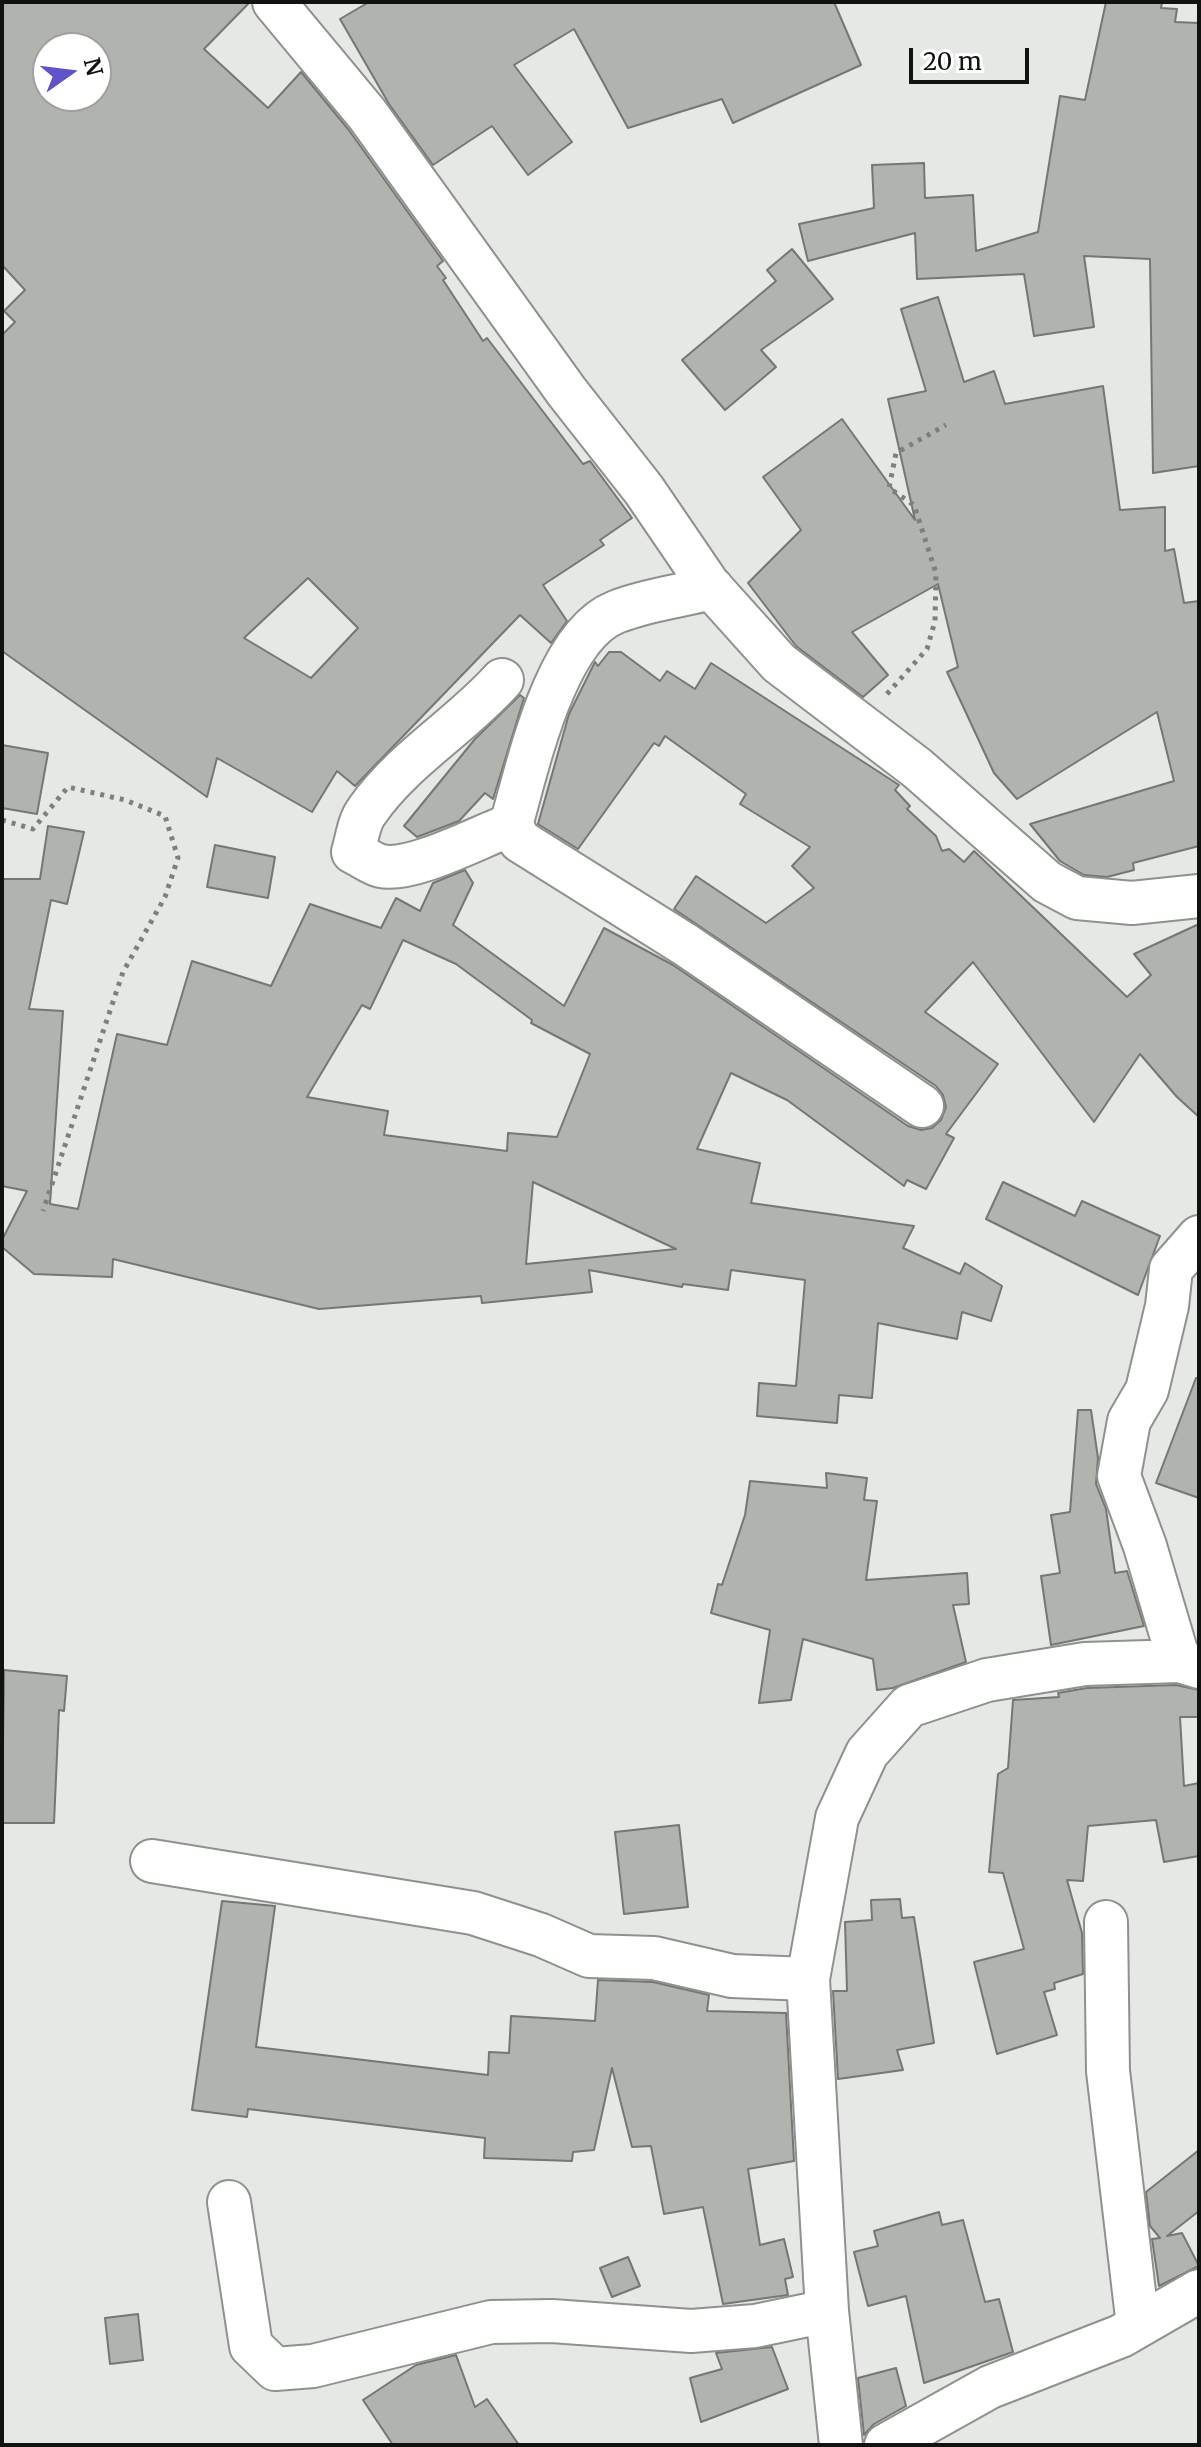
<!DOCTYPE html>
<html>
<head>
<meta charset="utf-8">
<style>
  body { margin:0 }
  #map { position:relative; width:1201px; height:2447px; overflow:hidden; background:#e5e8e4; font-family:Merriweather,serif }
  canvas { display:block }
  .frame { position:absolute; inset:0; border:4px solid #111211; pointer-events:none }
  .north { position:absolute; left:32px; top:32px; width:80px; height:80px; box-sizing:border-box; background:#fff; border:2px solid #a0a0a0; border-radius:50%; rotate:76deg; font-size:22px; font-weight:700; line-height:32px; text-align:center; color:#111211 }
  .north::after { content:''; display:block; margin:auto; width:28px; height:36px; background:#6052cb; clip-path:polygon(50% 0,100% 100%,50% 72%,0 100%) }
  .scale { position:absolute; left:909px; top:48px; width:120px; height:36px; box-sizing:border-box; border:4px solid #111211; border-top:0; padding-left:10px; font-size:24px; line-height:28px; white-space:nowrap; color:#111211; -webkit-text-stroke:6px #fff; paint-order:stroke }
</style>
</head>
<body>
<div id="map">
<canvas width="1201" height="2447"></canvas>
<div class="frame"></div>
<div class="north">N</div>
<div class="scale">20 m</div>
</div>
<script>
const context = document.querySelector('canvas').getContext('2d');
context.lineJoin = 'round';
function paint(path, color) { context.fillStyle = color; context.fill(path, 'evenodd'); }
function trace(path, color, width, dash) { context.strokeStyle = color; context.lineWidth = width; context.lineCap = dash ? 'butt' : 'round'; context.setLineDash(dash || []); context.stroke(path); }
const building = new Path2D(`
  M 2,2 L 250,2 L 204,49 L 268,108 L 301,72 L 348,129 L 443,261 L 437,266 L 446,278 L 443,280 L 483,341 L 487,338 L 583,464 L 590,461 L 632,518 L 600,540 L 604,545 L 543,585 L 567,621 L 551,643 L 520,615 L 355,786 L 337,771 L 312,812 L 217,758 L 207,797 L 2,651 L 2,335 L 15,322 L 4,311 L 25,290 L 2,265 ZM 48,48 L 96,48 L 96,96 L 48,96 ZM 308,578 L 358,628 L 311,678 L 244,638 Z
  M 369,2 L 834,2 L 861,65 L 733,123 L 722,99 L 628,128 L 574,29 L 514,65 L 572,142 L 528,175 L 492,126 L 433,165 L 389,104 L 340,19 Z
  M 1106,2 L 1162,2 L 1161,8 L 1177,9 L 1175,22 L 1199,23 L 1199,466 L 1153,473 L 1150,259 L 1084,256 L 1094,327 L 1034,336 L 1024,274 L 917,279 L 915,233 L 808,261 L 799,224 L 874,208 L 872,165 L 924,163 L 925,198 L 973,195 L 976,251 L 1038,232 L 1060,96 L 1085,100 Z
  M 792,249 L 833,299 L 761,350 L 776,367 L 725,410 L 682,360 L 776,281 L 767,270 Z
  M 938,297 L 964,382 L 994,371 L 1005,404 L 1103,386 L 1120,510 L 1165,507 L 1165,551 L 1174,549 L 1184,603 L 1199,601 L 1199,846 L 1133,863 L 1134,870 L 1107,877 L 1084,875 L 1060,861 L 1030,824 L 1174,781 L 1157,712 L 1017,799 L 994,773 L 947,672 L 958,667 L 938,584 L 852,632 L 888,675 L 863,697 L 796,646 L 748,583 L 801,530 L 763,477 L 842,419 L 915,520 L 888,399 L 926,391 L 901,309 Z
  M 609,652 L 621,652 L 660,681 L 667,671 L 695,689 L 711,663 L 899,785 L 895,790 L 910,806 L 907,809 L 936,836 L 942,851 L 949,849 L 964,862 L 974,851 L 1127,997 L 1151,975 L 1134,954 L 1199,924 L 1199,1117 L 1177,1097 L 1140,1054 L 1094,1122 L 973,962 L 925,1012 L 998,1064 L 946,1134 L 954,1138 L 926,1189 L 907,1180 L 904,1186 L 787,1100 L 731,1073 L 697,1149 L 760,1163 L 751,1203 L 914,1226 L 903,1248 L 960,1274 L 965,1263 L 1002,1286 L 991,1321 L 962,1312 L 957,1339 L 878,1323 L 872,1398 L 839,1395 L 837,1423 L 757,1416 L 759,1383 L 796,1386 L 805,1280 L 731,1270 L 728,1290 L 683,1284 L 682,1287 L 589,1270 L 592,1292 L 482,1303 L 481,1296 L 319,1309 L 113,1259 L 112,1277 L 34,1274 L 2,1247 L 2,1240 L 27,1191 L 2,1186 L 2,879 L 40,879 L 48,826 L 84,832 L 67,904 L 51,900 L 29,1009 L 63,1011 L 50,1204 L 78,1209 L 117,1034 L 167,1045 L 192,961 L 271,986 L 310,904 L 381,928 L 396,898 L 420,911 L 433,883 L 465,870 L 473,883 L 453,925 L 564,1006 L 604,928 L 673,965 L 908,1126 L 921,1130 L 932,1128 L 941,1120 L 946,1107 L 943,1095 L 936,1086 L 674,909 L 696,876 L 766,923 L 814,888 L 792,866 L 810,847 L 740,804 L 746,794 L 665,736 L 659,746 L 654,743 L 578,849 L 538,824 L 569,714 L 595,662 L 598,666 ZM 403,940 L 456,964 L 532,1020 L 531,1023 L 590,1054 L 557,1137 L 508,1133 L 507,1151 L 384,1135 L 388,1111 L 307,1097 L 362,1005 L 370,1009 ZM 533,1182 L 676,1249 L 526,1264 Z
  M 520,695 L 524,698 L 493,799 L 485,793 L 459,821 L 417,837 L 404,826 L 475,739 Z
  M 2,745 L 48,753 L 37,814 L 2,808 Z
  M 215,845 L 275,857 L 268,898 L 207,887 Z
  M 1003,1182 L 1075,1216 L 1082,1201 L 1160,1236 L 1138,1295 L 986,1219 Z
  M 1196,1378 L 1199,1378 L 1199,1498 L 1156,1483 Z
  M 1078,1410 L 1091,1410 L 1098,1458 L 1096,1484 L 1106,1509 L 1115,1573 L 1127,1571 L 1144,1626 L 1051,1645 L 1041,1576 L 1060,1573 L 1051,1515 L 1070,1512 Z
  M 826,1473 L 867,1478 L 864,1500 L 877,1501 L 866,1580 L 967,1573 L 969,1604 L 953,1605 L 966,1662 L 893,1688 L 877,1690 L 873,1659 L 803,1639 L 791,1700 L 759,1703 L 770,1630 L 711,1613 L 718,1584 L 722,1585 L 745,1515 L 750,1481 L 827,1488 Z
  M 4,1670 L 67,1676 L 64,1711 L 59,1710 L 54,1823 L 2,1823 Z
  M 1176,1685 L 1199,1690 L 1199,1717 L 1180,1717 L 1184,1786 L 1199,1783 L 1199,1856 L 1164,1862 L 1156,1820 L 1088,1826 L 1083,1881 L 1067,1880 L 1082,1933 L 1083,1974 L 1054,1983 L 1055,1989 L 1044,1992 L 1057,2035 L 997,2054 L 974,1962 L 1024,1949 L 1003,1873 L 989,1872 L 998,1774 L 1008,1768 L 1013,1700 L 1059,1697 L 1058,1693 L 1087,1688 Z
  M 679,1825 L 688,1907 L 624,1914 L 615,1832 Z
  M 900,1899 L 902,1918 L 914,1917 L 934,2043 L 897,2050 L 903,2070 L 838,2079 L 833,1991 L 847,1991 L 845,1922 L 872,1920 L 871,1900 Z
  M 222,1901 L 275,1906 L 256,2047 L 488,2075 L 489,2052 L 509,2053 L 511,2016 L 595,2021 L 598,1980 L 653,1982 L 709,1995 L 707,2011 L 786,2013 L 794,2161 L 748,2169 L 760,2245 L 784,2239 L 793,2277 L 785,2279 L 788,2295 L 723,2304 L 703,2207 L 664,2214 L 651,2146 L 632,2147 L 612,2068 L 594,2150 L 573,2152 L 572,2161 L 484,2158 L 485,2138 L 248,2109 L 247,2117 L 192,2110 Z
  M 1199,2150 L 1199,2211 L 1167,2236 L 1182,2233 L 1199,2266 L 1159,2286 L 1152,2239 L 1160,2238 L 1150,2226 L 1146,2192 Z
  M 939,2212 L 942,2225 L 963,2220 L 985,2302 L 999,2299 L 1013,2352 L 924,2383 L 906,2296 L 868,2306 L 854,2252 L 878,2246 L 874,2231 Z
  M 628,2257 L 640,2286 L 612,2297 L 600,2268 Z
  M 138,2314 L 143,2360 L 110,2364 L 105,2318 Z
  M 772,2347 L 788,2389 L 701,2422 L 690,2378 L 722,2369 L 716,2353 Z
  M 456,2355 L 475,2407 L 487,2399 L 519,2445 L 393,2445 L 363,2400 L 416,2365 Z
  M 896,2368 L 906,2406 L 874,2424 L 864,2435 L 858,2378 Z`);
const path = new Path2D(`
  M 887,694 L 927,649 L 935,621 L 936,573 L 914,505 L 889,488 L 896,453 L 946,425
  M 2,820 L 33,829 L 68,787 L 125,800 L 165,816 L 178,858 L 165,897 L 123,972 L 43,1211`);
const minor = new Path2D(`
  M 274,2 L 367,114 L 567,392 L 644,490 L 708,584 L 779,663 L 917,768 L 1047,882 L 1077,898 L 1132,903 L 1199,896
  M 712,588 C 681,596 646,600 616,612 C 555,636 528,766 511,825 L 520,841 L 686,945 L 922,1106
  M 502,680 C 461,726 402,760 367,811 C 359,821 357,839 353,852 C 362,856 372,864 381,866 C 412,873 480,836 511,825
  M 1179,1661 L 1145,1546 L 1119,1476 L 1129,1421 L 1147,1390 L 1167,1306 L 1171,1269 L 1199,1237
  M 152,1861 L 473,1913 L 541,1935 L 589,1956 L 654,1958 L 732,1976 L 808,1979
  M 1106,1922 L 1108,2071 L 1138,2326
  M 229,2202 L 251,2346 L 275,2369 L 313,2366 L 491,2322 L 552,2321 L 691,2331 L 755,2326 L 827,2311
  M 841,2445 L 827,2311 L 808,1979 L 837,1818 L 867,1753 L 909,1706 L 987,1680 L 1085,1664 L 1179,1661 L 1199,1667
  M 886,2445 L 990,2387 L 1121,2336 L 1199,2291`);
paint(building, '#b1b3af');
trace(building, '#747773', 2);
trace(minor, '#8e918d', 46);
trace(path, '#7e807d', 5, [4, 6]);
trace(minor, '#fff', 42);
</script>
</body>
</html>
